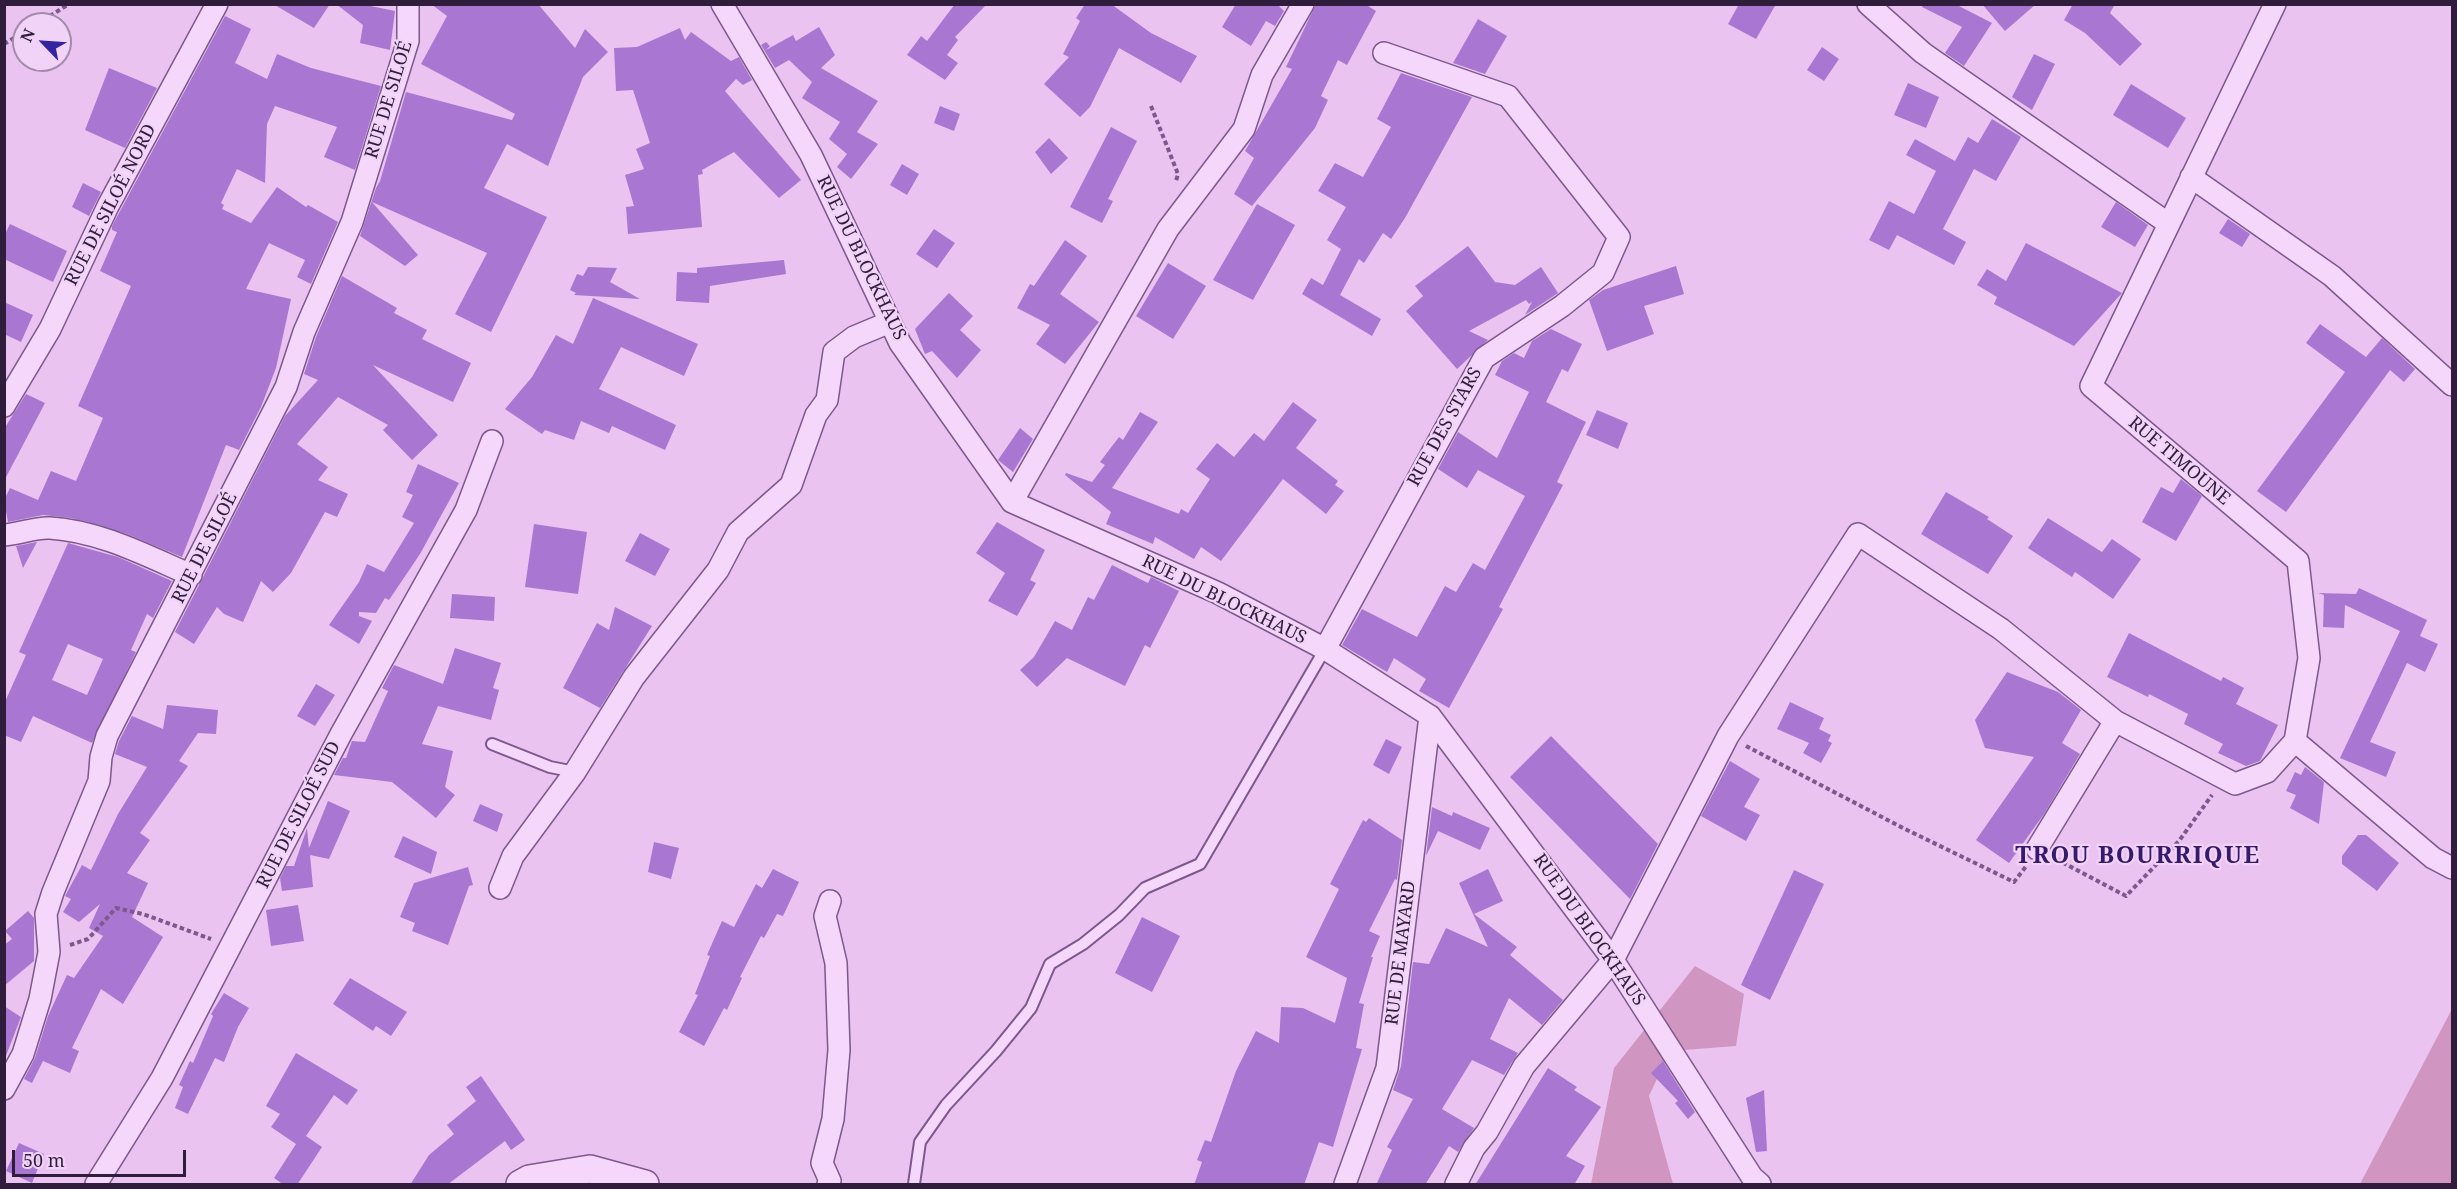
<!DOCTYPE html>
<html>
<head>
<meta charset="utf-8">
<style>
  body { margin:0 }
  #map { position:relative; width:2457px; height:1189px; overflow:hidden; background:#eac3f1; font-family:"Noto Serif",serif }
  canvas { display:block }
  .frame { position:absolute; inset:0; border:6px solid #301d3c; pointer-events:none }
  .north { position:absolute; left:12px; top:12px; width:60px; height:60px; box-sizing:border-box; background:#f2d3f8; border:2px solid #a48aad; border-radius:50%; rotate:295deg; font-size:16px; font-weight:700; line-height:24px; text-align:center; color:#301d3c }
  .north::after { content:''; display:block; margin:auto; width:21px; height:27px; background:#3424a0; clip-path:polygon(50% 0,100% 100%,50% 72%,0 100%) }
  .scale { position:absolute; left:12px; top:1150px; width:174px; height:27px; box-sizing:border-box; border:3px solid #301d3c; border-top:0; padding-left:8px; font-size:18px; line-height:21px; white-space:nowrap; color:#301d3c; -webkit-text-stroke:4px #f2d3f8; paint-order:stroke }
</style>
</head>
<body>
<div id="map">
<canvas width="2457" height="1189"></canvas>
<div class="frame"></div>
<div class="north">N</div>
<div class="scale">50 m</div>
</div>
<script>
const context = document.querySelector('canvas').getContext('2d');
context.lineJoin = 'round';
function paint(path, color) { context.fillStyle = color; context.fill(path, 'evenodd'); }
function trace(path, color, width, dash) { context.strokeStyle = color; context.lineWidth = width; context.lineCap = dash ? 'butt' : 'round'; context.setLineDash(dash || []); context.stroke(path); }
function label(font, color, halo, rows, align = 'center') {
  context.font = font + ' "Noto Serif",serif'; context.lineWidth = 4.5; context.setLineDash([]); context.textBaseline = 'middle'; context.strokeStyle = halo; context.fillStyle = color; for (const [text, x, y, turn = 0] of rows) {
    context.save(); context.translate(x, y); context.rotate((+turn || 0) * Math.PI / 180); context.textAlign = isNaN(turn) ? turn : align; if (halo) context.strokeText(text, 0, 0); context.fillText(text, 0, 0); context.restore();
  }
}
const green = new Path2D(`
  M 1695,966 L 1744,994 L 1736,1046 L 1670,1051 L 1649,1096 L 1673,1184 L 1591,1184 L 1614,1068 Z
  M 2452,1009 L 2452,1184 L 2360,1184 Z`);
const building = new Path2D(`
  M 273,4 L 330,4 L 314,28 Z
  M 336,4 L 361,4 L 395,11 L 390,50 L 360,43 L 363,25 Z
  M 431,4 L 538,4 L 575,48 L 585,29 L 608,52 L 583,77 L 548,166 L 507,144 L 484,188 L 547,217 L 491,332 L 455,314 L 487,253 L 372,202 L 418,255 L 405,266 L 360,236 L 376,188 L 380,181 L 406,92 L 512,120 L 515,114 L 421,64 L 447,16 Z
  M 955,4 L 987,4 L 955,37 L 958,40 L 947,55 L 958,63 L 945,80 L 907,55 L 921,36 L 927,41 Z
  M 1085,4 L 1111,4 L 1151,33 L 1197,56 L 1181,83 L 1119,48 L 1090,107 L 1080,117 L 1044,84 L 1069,57 L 1063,54 L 1080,21 L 1076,18 Z
  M 1236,4 L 1277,4 L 1284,11 L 1275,26 L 1266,21 L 1251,46 L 1222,27 Z
  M 1316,4 L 1365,4 L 1376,11 L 1347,65 L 1338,60 L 1321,96 L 1328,100 L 1315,128 L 1252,206 L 1234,194 L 1254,158 L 1245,151 L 1292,69 L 1286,67 Z
  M 1739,4 L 1776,4 L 1756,39 L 1728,24 Z
  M 1923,4 L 1955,4 L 1992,23 L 1964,66 L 1945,53 L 1962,27 L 1922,7 Z
  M 1982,4 L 2036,4 L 2005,31 Z
  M 2073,4 L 2115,4 L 2110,13 L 2142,44 L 2120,66 L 2085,33 L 2064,20 Z
  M 225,16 L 251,29 L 235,63 L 267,79 L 277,54 L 311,68 L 381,86 L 355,170 L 324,157 L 337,127 L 275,106 L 267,124 L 265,183 L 237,169 L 221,203 L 224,205 L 222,209 L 251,223 L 277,187 L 306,207 L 308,205 L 338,222 L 311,284 L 297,277 L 305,260 L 269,243 L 246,289 L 291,299 L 276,368 L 261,407 L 239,450 L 226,445 L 182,557 L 127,534 L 71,518 L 43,515 L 8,522 L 4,500 L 10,488 L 38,500 L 51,471 L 76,481 L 103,418 L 78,406 L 131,286 L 100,271 L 117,232 L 112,230 L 112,226 Z
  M 1478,19 L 1507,36 L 1485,74 L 1453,63 Z
  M 819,27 L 835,55 L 821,68 L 878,101 L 857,132 L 878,144 L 851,179 L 837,167 L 847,154 L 829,139 L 840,122 L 802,98 L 812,82 L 789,60 L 775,68 L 761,45 L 766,42 L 770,46 L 766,50 L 793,35 L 796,41 Z
  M 680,28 L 685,40 L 691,32 L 731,61 L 739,57 L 752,80 L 743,85 L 736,79 L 725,91 L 801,180 L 779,198 L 734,152 L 702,170 L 703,174 L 698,175 L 702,227 L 628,234 L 626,207 L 634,206 L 625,175 L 644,169 L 636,149 L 650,143 L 633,90 L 616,91 L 614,48 L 637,47 Z
  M 1822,47 L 1839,59 L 1824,81 L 1807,70 Z
  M 2034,54 L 2055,64 L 2032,110 L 2012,97 Z
  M 109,68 L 157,88 L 125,148 L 85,130 Z
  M 1401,73 L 1472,97 L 1405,218 L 1391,239 L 1383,233 L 1364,263 L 1359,259 L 1340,295 L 1381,319 L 1372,336 L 1302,294 L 1311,278 L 1323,285 L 1341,249 L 1327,240 L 1346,207 L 1318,191 L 1335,163 L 1363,177 L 1391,127 L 1377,119 Z
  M 1908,83 L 1939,97 L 1926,128 L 1894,115 Z
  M 2131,84 L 2186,118 L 2168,148 L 2113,115 Z
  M 940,106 L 960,114 L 954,131 L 934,123 Z
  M 1992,119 L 2021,137 L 1996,181 L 1974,169 L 1943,229 L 1966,242 L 1954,265 L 1897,235 L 1889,250 L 1869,240 L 1889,201 L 1914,214 L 1936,171 L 1906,155 L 1915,139 L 1955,161 L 1968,137 L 1978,143 Z
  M 1111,127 L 1137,141 L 1108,199 L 1113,201 L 1102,223 L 1070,207 Z
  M 1049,138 L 1068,158 L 1051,174 L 1035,152 Z
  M 902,164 L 919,174 L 907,195 L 890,185 Z
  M 83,183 L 101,192 L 89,216 L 72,207 Z
  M 2116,202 L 2148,225 L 2135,247 L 2101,227 Z
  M 1257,204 L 1295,225 L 1253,300 L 1213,280 Z
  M 2228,219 L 2250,234 L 2242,247 L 2219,233 Z
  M 10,224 L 67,251 L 53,282 L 4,259 L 4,236 Z
  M 934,229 L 955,243 L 937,268 L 916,254 Z
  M 1065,240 L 1087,256 L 1060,294 L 1099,322 L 1065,364 L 1036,344 L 1050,325 L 1017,308 L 1030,284 L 1034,286 Z
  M 2026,243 L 2122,293 L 2074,346 L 1994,304 L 1997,297 L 1977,285 L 1987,269 L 2006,281 Z
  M 1468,246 L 1495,282 L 1515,285 L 1541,267 L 1558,293 L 1525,315 L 1532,302 L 1529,304 L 1526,300 L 1469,331 L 1488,340 L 1457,369 L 1406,311 L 1423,296 L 1415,286 Z
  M 784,260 L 786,274 L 710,286 L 709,303 L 676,301 L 677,272 L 697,273 L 697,268 Z
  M 1168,263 L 1206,286 L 1173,339 L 1136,316 Z
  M 1676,266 L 1684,294 L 1644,306 L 1654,334 L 1607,351 L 1589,300 L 1603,290 Z
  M 588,267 L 617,268 L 610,282 L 640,299 L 574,295 L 576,293 L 570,290 L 577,274 L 583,276 Z
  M 342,276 L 397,308 L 394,313 L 427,330 L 422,339 L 471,363 L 453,402 L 373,365 L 438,435 L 412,460 L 383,430 L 388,425 L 338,397 L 297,444 L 328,467 L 318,480 L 348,494 L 337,517 L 325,512 L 291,573 L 273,592 L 261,581 L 243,622 L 224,614 L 217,607 L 194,644 L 175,632 L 285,416 L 318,380 L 304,374 L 316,337 Z
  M 949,293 L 973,316 L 960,330 L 981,350 L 957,378 L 932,351 L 925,354 L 915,329 Z
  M 593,298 L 698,344 L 684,376 L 621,347 L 599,389 L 676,425 L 665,450 L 612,426 L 609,433 L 581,421 L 574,440 L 545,430 L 542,434 L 505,409 L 532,377 L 556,335 L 573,344 Z
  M 4,302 L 33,315 L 21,342 L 4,334 Z
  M 2320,324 L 2366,357 L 2382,338 L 2415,369 L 2404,382 L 2390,370 L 2286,512 L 2257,491 L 2345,372 L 2306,343 Z
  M 1551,329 L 1582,344 L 1568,372 L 1562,369 L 1546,402 L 1586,422 L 1557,482 L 1563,485 L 1499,607 L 1503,609 L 1449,708 L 1419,691 L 1426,679 L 1394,658 L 1387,672 L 1342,645 L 1362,609 L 1417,637 L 1445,586 L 1456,592 L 1473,563 L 1485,570 L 1525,496 L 1478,470 L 1467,488 L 1438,469 L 1458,432 L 1497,458 L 1529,392 L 1495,375 L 1502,361 L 1514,353 L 1524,358 L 1532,341 Z
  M 26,394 L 45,403 L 4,481 L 4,429 Z
  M 1293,402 L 1317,420 L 1296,448 L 1338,481 L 1335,485 L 1344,491 L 1326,514 L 1283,479 L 1221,561 L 1201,547 L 1194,559 L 1155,537 L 1153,544 L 1106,524 L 1111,512 L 1065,475 L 1066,473 L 1092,482 L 1105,465 L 1100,462 L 1119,437 L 1123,440 L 1140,412 L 1158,422 L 1112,488 L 1179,514 L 1181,509 L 1188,513 L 1210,479 L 1196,469 L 1217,443 L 1234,457 L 1254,433 L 1264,441 Z
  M 1597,410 L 1628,423 L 1618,449 L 1586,435 Z
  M 1020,428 L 1033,439 L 1013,472 L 998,460 Z
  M 418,464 L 459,483 L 420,554 L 389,600 L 385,598 L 376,613 L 359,612 L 359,616 L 372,621 L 359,644 L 329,625 L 359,582 L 367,564 L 384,572 L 414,523 L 402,517 L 413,495 L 406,492 Z
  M 2181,479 L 2202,496 L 2176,541 L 2142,522 L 2161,487 L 2173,493 Z
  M 1946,492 L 1989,517 L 1987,519 L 2013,536 L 1988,574 L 1921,534 Z
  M 2048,518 L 2102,552 L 2112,539 L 2141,559 L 2113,599 L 2075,572 L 2072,577 L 2028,548 Z
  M 997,522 L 1045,550 L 1030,580 L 1036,583 L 1017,616 L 988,601 L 1005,573 L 976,553 Z
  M 534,524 L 587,532 L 578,594 L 525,587 Z
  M 640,533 L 670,549 L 655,576 L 625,561 Z
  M 37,542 L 23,568 L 16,546 Z
  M 68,543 L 118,557 L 172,581 L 153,618 L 147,614 L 131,650 L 136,652 L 92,743 L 33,716 L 21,742 L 4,735 L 4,704 L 26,655 L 19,652 ZM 68,644 L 103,659 L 87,695 L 52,680 Z
  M 1112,565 L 1148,583 L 1151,577 L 1179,591 L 1150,648 L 1145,645 L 1125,686 L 1067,658 L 1037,687 L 1020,670 L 1034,657 L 1055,621 L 1072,630 L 1088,597 L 1094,600 Z
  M 2359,588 L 2427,620 L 2420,636 L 2438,644 L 2425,672 L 2407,663 L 2370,742 L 2396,752 L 2386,777 L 2340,758 L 2400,631 L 2345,605 L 2344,628 L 2323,627 L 2324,595 L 2318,593 L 2356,594 Z
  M 452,594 L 495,597 L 494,621 L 450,618 Z
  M 615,607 L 652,626 L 600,708 L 563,688 L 597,623 L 609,630 Z
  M 2129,633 L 2221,681 L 2223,677 L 2244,688 L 2236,704 L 2278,725 L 2260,761 L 2246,766 L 2218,753 L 2223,744 L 2184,724 L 2188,714 L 2149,694 L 2148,697 L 2107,677 Z
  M 455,648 L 501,663 L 493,688 L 499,690 L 491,720 L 438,706 L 422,744 L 453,751 L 445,787 L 455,795 L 436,818 L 392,782 L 334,775 L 343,758 L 346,758 L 352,741 L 365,742 L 388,691 L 382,688 L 394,665 L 443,684 Z
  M 2007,672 L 2058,692 L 2081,710 L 2062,743 L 2080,754 L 2044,814 L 2009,863 L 1976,840 L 2034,757 L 1985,748 L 1975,720 Z
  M 316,684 L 335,695 L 315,726 L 297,716 Z
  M 1790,702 L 1824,718 L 1819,729 L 1831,735 L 1828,741 L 1832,743 L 1821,763 L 1803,753 L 1809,743 L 1777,729 Z
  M 167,705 L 218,710 L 216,734 L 198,733 L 179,761 L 188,766 L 140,833 L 150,840 L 127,873 L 148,883 L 132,917 L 163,937 L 123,1004 L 101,989 L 72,1048 L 79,1051 L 70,1073 L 43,1061 L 32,1083 L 24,1079 L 35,1058 L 48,1016 L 67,975 L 74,978 L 103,936 L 89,928 L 100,904 L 79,922 L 63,912 L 71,899 L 65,896 L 82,865 L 91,870 L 118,814 L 147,767 L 115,754 L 119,741 L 132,716 L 163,729 Z
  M 1551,736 L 1658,844 L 1630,899 L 1510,777 Z
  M 1386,739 L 1402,747 L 1389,774 L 1373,765 Z
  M 1730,761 L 1760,779 L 1744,807 L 1760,815 L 1746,841 L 1701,816 Z
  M 2305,767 L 2324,782 L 2319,824 L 2290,808 L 2296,795 L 2286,791 L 2295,772 L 2301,775 Z
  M 328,801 L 350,811 L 329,859 L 310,855 L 313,887 L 282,891 L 280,878 L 286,866 L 294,866 L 307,828 L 309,848 Z
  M 480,804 L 503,814 L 497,832 L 473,821 Z
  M 1432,807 L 1452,816 L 1453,812 L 1490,828 L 1480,850 L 1438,831 L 1426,856 Z
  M 1369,818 L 1402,840 L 1397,880 L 1395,879 L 1369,931 L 1380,936 L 1371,957 L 1373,957 L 1359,1003 L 1364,1004 L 1356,1048 L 1362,1049 L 1333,1147 L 1319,1142 L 1304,1185 L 1194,1185 L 1202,1162 L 1197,1160 L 1205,1140 L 1211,1142 L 1236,1071 L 1256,1031 L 1279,1043 L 1281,1007 L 1303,1008 L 1335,1023 L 1347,978 L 1306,957 L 1339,889 L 1330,884 L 1363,820 L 1366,822 Z
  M 2358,835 L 2366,835 L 2399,863 L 2377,891 L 2342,864 L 2342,856 Z
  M 403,836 L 437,852 L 431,874 L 394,857 Z
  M 654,842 L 679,848 L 671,879 L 648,872 Z
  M 468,867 L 473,885 L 469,886 L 448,945 L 412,931 L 415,923 L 400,917 L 414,883 Z
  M 773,869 L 799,882 L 783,916 L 777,914 L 764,938 L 761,936 L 740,977 L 742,978 L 727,1010 L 724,1008 L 704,1046 L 679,1032 L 698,995 L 695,994 L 710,956 L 707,955 L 722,921 L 734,927 L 756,884 L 762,888 Z
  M 1488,869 L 1503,901 L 1474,914 L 1517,947 L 1510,955 L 1563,1000 L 1542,1025 L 1509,998 L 1490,1039 L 1518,1053 L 1504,1075 L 1472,1060 L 1442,1109 L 1474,1128 L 1458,1152 L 1449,1146 L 1425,1185 L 1376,1185 L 1392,1150 L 1387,1147 L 1413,1099 L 1393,1090 L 1401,1066 L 1413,962 L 1429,964 L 1446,928 L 1488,947 L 1459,883 Z
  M 1794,870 L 1824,884 L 1770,1000 L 1741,985 Z
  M 298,905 L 304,941 L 271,946 L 266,910 Z
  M 28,911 L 34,918 L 34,961 L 4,986 L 4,945 L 12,939 L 5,931 Z
  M 1142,917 L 1180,936 L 1152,992 L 1115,973 Z
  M 350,978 L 407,1012 L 391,1036 L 376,1026 L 373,1031 L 333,1004 Z
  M 224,993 L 249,1008 L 238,1027 L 224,1062 L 215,1058 L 188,1114 L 175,1108 L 183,1087 L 179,1085 L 190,1061 L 193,1063 L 213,1016 L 211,1014 Z
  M 4,1006 L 21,1017 L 4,1061 Z
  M 296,1053 L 358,1090 L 347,1105 L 334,1095 L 306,1136 L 322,1147 L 297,1185 L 284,1185 L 274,1178 L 296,1144 L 271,1127 L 280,1114 L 266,1106 Z
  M 1663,1061 L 1695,1112 L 1688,1119 L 1675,1103 L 1678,1101 L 1651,1073 Z
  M 1548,1068 L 1577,1087 L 1574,1090 L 1601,1107 L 1566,1156 L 1585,1166 L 1574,1185 L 1475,1185 Z
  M 481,1076 L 525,1140 L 511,1150 L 505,1141 L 447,1185 L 410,1185 L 429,1155 L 454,1134 L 447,1125 L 476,1101 L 466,1087 Z
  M 1764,1090 L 1767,1151 L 1756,1152 L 1746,1098 Z
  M 19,1143 L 44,1154 L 32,1183 L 6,1171 Z`);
const path = new Path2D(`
  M 37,24 L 69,4
  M 4,44 L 24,32
  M 1151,106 L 1178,174 L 1176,181
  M 1746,746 L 1903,828 L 2014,882 L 2027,865
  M 2056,859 L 2126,896 L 2179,841 L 2212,795
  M 70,945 L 88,939 L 116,908 L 143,914 L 211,939`);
const service = new Path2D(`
  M 492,744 L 550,767 L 575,772
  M 914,1184 L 920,1142 L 946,1105 L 996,1051 L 1031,1008 L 1050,964 L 1083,944 L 1119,915 L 1145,888 L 1200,864 L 1325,649`);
const minor = new Path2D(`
  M 722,4 L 811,155 L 900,343 L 1012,502 L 1218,593 L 1325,649 L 1430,716 L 1613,960 L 1752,1177 L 1760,1184
  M 1868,4 L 1923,53 L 2169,224
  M 2275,4 L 2091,386 L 2298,561 L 2309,658 L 2295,741 L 2433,858 L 2452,868
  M 2191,177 L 2332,276 L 2452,385
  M 4,406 L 50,329 L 108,206 L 217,4
  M 1012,502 L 1168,229 L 1244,129 L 1262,75 L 1303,4
  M 4,535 C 19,534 36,527 50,528 C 100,531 147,556 191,575
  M 1325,649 L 1484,358 L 1562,306 L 1603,273 L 1619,237 L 1508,96 L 1384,53
  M 2037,849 L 2115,721
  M 500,888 L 513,856 L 575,772 L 634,677 L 718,570 L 738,532 L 791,485 L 816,415 L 827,400 L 834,352 L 854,337 L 890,322
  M 4,1089 L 23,1054 L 40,999 L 49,952 L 46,914 L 53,892 L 99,781 L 101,757 L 107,736 L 286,387 L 304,332 L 352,222 L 408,41 L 408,4
  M 96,1184 L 162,1078 L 341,734 L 466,510 L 492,441
  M 828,1184 L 830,1181 L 822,1163 L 833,1119 L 839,1050 L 836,963 L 825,916 L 830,901
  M 1345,1184 L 1387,1068 L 1430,716
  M 1456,1184 L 1474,1148 L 1487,1132 L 1524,1066 L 1613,960 L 1728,736 L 1858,534 L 2001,629 L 2115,721 L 2235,784 L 2267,772 L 2295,741`);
const tertiary = new Path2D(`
  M 520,1184 L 529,1179 L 590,1169 L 645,1184`);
const streetNames = [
  ["RUE DE SILOÉ",389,100,-73],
  ["RUE DE SILOÉ NORD",111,205,-63],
  ["RUE DU BLOCKHAUS",861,258,64],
  ["RUE DES STARS",1445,427,-61],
  ["RUE TIMOUNE",2179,461,40],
  ["RUE DE SILOÉ",205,548,-63],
  ["RUE DU BLOCKHAUS",1224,600,26],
  ["RUE DE SILOÉ SUD",299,815,-63],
  ["RUE DU BLOCKHAUS",1589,930,55],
  ["RUE DE MAYARD",1401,953,-83]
];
const districtNames = [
  ["TROU BOURRIQUE",2138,856]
];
paint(green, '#d096c1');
paint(building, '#a977d2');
trace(service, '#7c588d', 14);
trace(minor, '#7c588d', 24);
trace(tertiary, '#7c588d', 30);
trace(path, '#7c588d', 4, [4.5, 3]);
trace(service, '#f5d7fb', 10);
trace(minor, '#f5d7fb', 21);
trace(tertiary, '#f5d7fb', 27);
label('18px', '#301d3c', '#f2d3f8', streetNames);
context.letterSpacing = '1.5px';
label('bold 24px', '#361a6b', '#f2d3f8', districtNames);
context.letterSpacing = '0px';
</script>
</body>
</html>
